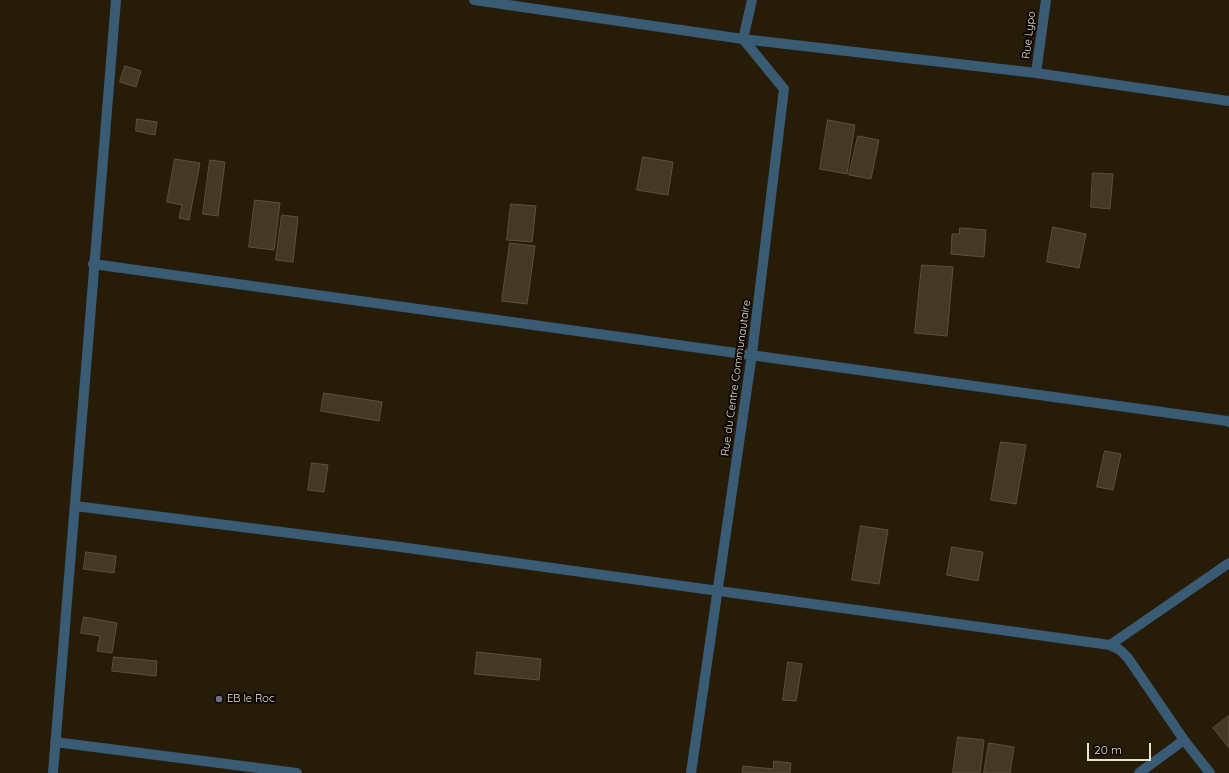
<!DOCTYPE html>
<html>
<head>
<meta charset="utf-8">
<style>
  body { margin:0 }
  #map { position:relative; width:1229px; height:773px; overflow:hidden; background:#271c08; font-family:Quicksand,sans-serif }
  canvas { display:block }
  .scale { position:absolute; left:1087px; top:743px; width:64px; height:18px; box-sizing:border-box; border:2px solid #e8e1d4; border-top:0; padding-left:5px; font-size:12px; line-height:14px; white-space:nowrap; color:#e8e1d4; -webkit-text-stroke:3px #0c0702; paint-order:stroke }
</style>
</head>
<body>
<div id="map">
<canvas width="1229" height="773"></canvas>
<div class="scale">20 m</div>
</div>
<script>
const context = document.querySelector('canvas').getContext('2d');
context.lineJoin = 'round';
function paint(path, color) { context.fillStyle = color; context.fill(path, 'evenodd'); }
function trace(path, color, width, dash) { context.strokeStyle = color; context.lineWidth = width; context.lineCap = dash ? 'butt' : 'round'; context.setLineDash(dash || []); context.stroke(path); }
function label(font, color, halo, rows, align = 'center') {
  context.font = font + ' Quicksand,sans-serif'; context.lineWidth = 4; context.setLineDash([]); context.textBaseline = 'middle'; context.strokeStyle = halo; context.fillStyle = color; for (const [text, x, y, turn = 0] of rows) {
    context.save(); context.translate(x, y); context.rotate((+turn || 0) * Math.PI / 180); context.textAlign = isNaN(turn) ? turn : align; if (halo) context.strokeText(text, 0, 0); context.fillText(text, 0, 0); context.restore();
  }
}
const building = new Path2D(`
  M 125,66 L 141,71 L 136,87 L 120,82 Z
  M 137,119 L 157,122 L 155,135 L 136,131 Z
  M 828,120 L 855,125 L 847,174 L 820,169 Z
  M 858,136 L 879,140 L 871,179 L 849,175 Z
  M 643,157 L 673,162 L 668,195 L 637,190 Z
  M 175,159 L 200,163 L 189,220 L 179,218 L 182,205 L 167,202 Z
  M 210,160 L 225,162 L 218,216 L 203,214 Z
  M 1093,173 L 1113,174 L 1110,209 L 1091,207 Z
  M 255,200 L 280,203 L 274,250 L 249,247 Z
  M 511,204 L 536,206 L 532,242 L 507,240 Z
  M 282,215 L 298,217 L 293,262 L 276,260 Z
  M 1053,227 L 1086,234 L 1079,268 L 1047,262 Z
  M 960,228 L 986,230 L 984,257 L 951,254 L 952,234 L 959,234 Z
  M 510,243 L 535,246 L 527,304 L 502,301 Z
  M 922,265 L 953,267 L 947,336 L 915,333 Z
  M 324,393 L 382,402 L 379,421 L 321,411 Z
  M 1001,442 L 1026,445 L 1016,504 L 991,500 Z
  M 1105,451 L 1121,454 L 1113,490 L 1097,487 Z
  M 312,463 L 328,465 L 324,492 L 308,490 Z
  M 861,526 L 888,530 L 879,584 L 852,580 Z
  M 952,547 L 983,552 L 978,581 L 947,575 Z
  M 86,552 L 116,556 L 114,573 L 84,569 Z
  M 84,617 L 117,623 L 112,653 L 97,651 L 100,636 L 81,633 Z
  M 477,652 L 541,659 L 539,680 L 475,674 Z
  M 114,657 L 157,661 L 156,676 L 112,671 Z
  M 788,662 L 802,664 L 796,701 L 783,700 Z
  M 1229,716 L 1229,748 L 1213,728 Z
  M 958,737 L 984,740 L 980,773 L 953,773 Z
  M 989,743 L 1014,747 L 1010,773 L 984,773 Z
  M 774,761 L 791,763 L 790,773 L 742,773 L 743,766 L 773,769 Z`);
const minor = new Path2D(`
  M 474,0 L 743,39 L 1036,73 L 1229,101
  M 1036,73 L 1046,0
  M 93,264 L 1227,421 L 1229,422
  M 75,506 L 393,546 L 1110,645 L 1120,650 L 1128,658 L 1184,740 L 1210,773
  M 1110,645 L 1229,563
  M 55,742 L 297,773
  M 53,773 L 116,0
  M 691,773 L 752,354 L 784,89 L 743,39 L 752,0
  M 1139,773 L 1184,740`);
const markers = [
  [219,699,4,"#6b7280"]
];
const streetNames = [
  ["Rue Lypo",1029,35,-83],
  ["Rue du Centre Communautaire",736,378,-82]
];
const poiNames = [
  ["EB le Roc",227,699]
];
paint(building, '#453925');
trace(building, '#5d513c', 1);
trace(minor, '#3a5b74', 10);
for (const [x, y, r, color] of markers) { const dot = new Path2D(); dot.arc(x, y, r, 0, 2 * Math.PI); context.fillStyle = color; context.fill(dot); trace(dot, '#0c0702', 1.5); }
label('11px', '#e8e1d4', '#0c0702', streetNames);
label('11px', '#e8e1d4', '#0c0702', poiNames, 'left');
</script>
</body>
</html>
